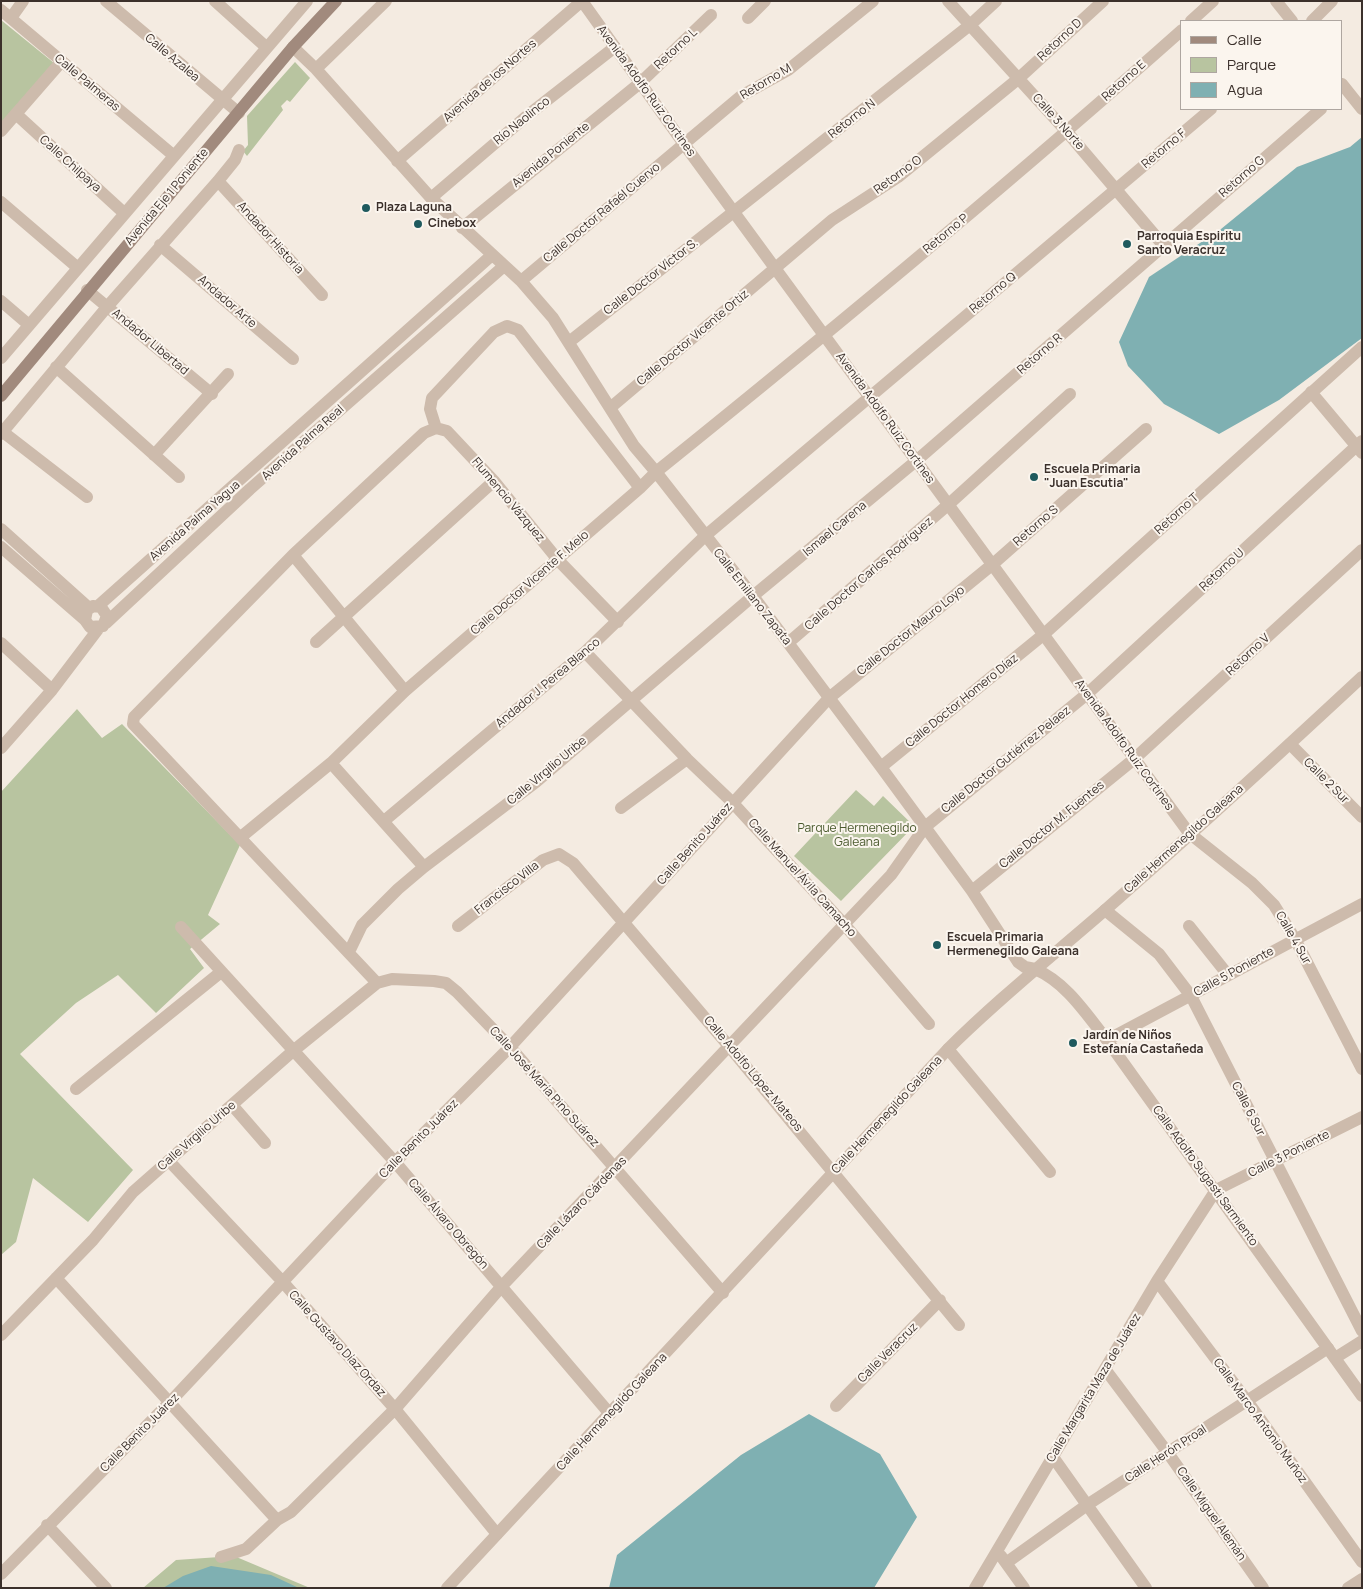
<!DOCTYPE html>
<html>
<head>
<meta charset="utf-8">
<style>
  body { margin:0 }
  #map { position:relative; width:1363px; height:1589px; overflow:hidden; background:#f4ebe1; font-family:Manrope,sans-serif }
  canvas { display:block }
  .frame { position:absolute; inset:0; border:2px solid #3b302b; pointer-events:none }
  .legend { position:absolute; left:1180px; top:20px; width:162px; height:90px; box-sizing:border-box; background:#fbf5ee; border:1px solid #aea6a0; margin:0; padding:6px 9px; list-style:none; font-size:15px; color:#3b302b }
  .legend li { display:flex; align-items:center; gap:10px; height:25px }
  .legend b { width:25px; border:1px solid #aea6a0 }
</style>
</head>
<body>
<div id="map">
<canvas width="1363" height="1589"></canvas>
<div class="frame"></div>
<ul class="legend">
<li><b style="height:6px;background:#a18a7d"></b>Calle</li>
<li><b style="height:14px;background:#b8c4a0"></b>Parque</li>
<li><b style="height:14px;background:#7fb0b2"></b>Agua</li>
</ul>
</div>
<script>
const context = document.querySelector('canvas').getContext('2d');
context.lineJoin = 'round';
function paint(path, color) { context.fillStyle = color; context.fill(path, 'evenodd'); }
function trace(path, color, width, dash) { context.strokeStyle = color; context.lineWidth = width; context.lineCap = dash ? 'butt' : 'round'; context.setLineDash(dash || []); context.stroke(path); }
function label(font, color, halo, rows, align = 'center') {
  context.font = font + ' Manrope,sans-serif'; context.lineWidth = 4; context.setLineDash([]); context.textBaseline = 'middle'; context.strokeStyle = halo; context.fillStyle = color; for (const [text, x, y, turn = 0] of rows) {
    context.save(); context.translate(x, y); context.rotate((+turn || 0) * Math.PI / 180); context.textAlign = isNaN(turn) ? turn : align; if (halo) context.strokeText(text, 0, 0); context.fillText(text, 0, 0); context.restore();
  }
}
const green = new Path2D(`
  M 1,20 L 54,63 L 1,123 Z
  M 295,62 L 310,78 L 290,102 L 287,100 L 281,106 L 283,110 L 247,156 L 243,151 L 248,145 L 247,116 Z
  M 77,709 L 102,738 L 122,724 L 240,845 L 208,915 L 220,924 L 190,949 L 204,968 L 156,1013 L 118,975 L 76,1003 L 20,1054 L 133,1170 L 88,1222 L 33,1178 L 16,1242 L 1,1255 L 1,792 Z
  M 856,790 L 874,806 L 883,796 L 914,826 L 841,901 L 794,856 Z
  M 234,1556 L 310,1588 L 143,1588 L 176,1560 Z`);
const water = new Path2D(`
  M 1362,137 L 1362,338 L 1279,400 L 1219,434 L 1164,404 L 1128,366 L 1119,342 L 1149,277 L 1221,229 L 1297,167 L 1350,147 Z
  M 809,1414 L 880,1454 L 917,1517 L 874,1588 L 609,1588 L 617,1555 L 741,1455 Z
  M 211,1566 L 271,1575 L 299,1588 L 163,1588 L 183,1576 Z`);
const minor = new Path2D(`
  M 106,1 L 239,113
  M 215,1 L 266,47
  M 948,1 L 1067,132 L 1164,246
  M 1276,1 L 1292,21
  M 1,10 L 173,155
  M 11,18 L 23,1
  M 748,18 L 765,1
  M 1191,21 L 1213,1
  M 1312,21 L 1332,1
  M 293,47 L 316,69 L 431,198 L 521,281 L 553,318 L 634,446 L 656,472 L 753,596 L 881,767 L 972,891 L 1018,962 L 1025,967 L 1035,969
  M 316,69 L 386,1
  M 1342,84 L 1362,109
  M 16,114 L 124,213
  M 1,131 L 62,61
  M 397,161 L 582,1
  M 218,181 L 322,295
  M 431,198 L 528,115 L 615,47
  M 1,202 L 78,268
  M 462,228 L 640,83 L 711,15
  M 160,245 L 293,359
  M 521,281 L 741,96 L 788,70 L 873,1
  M 87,290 L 212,394
  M 1,301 L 29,325
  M 569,342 L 970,25 L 996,1
  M 1,358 L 307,1
  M 56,367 L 179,477
  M 1311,392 L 1362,453
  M 610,408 L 832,220 L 898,177 L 1018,79 L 1103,1
  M 436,428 L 430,409 L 432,398 L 494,332 L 507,326 L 518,330 L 640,488
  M 3,432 L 87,497
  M 1,434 L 107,307 L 218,181 L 235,160 L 239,150
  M 154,455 L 228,374
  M 1,529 L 89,608
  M 1,547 L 85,620 L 90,627 L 103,626 L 107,616 L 101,607 L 93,606 L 87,610 L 85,620
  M 293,555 L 405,691
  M 98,606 L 492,255
  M 106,623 L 250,489 L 504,266
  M 316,642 L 494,481
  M 1,643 L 52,690
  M 788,643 L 949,504 L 1070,394
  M 585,652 L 687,759 L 732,802 L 844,924 L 929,1024
  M 1290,744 L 1362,817
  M 1,748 L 52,690 L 99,628
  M 331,763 L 424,867
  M 881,767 L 1043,635 L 1362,347
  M 621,808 L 687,759
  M 384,821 L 585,652 L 705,536 L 1211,109
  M 1189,833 L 1252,883 L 1274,905 L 1295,939 L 1362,1069
  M 241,837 L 331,763 L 405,691 L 640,488 L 656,472 C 835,328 1011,182 1182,30
  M 972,891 L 1133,760 L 1362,550
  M 1105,910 L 1159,954 L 1191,996 L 1362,1331
  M 458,926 L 543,860 L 559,854 L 573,863 L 728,1045 L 959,1325
  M 1189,926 L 1228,975
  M 181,927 L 395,1162 L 610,1414
  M 349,952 L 362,925 L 398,889 L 424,867 L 536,782 L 753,596 L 916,461 L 1321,109
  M 377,983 L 133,724 L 134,717 L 293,555 L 424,433 L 436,428 L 447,431 L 494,481 L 558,560 L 618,622
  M 1107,1040 L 1362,904
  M 948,1049 L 1050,1172
  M 76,1089 L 221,972
  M 232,1105 L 265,1143
  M 169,1161 L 282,1281 L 395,1409 L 497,1534
  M 56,1278 L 277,1520
  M 1157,1281 L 1248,1402 L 1362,1562
  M 1,1335 L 93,1240 L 133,1192 L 293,1051 L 377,983 L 392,979 L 434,981 L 446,983 L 457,992 L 510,1047 L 723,1293
  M 1335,1358 L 1362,1341
  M 1105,1369 L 1168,1453 L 1263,1588
  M 836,1406 L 940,1300
  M 1053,1457 L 1146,1588
  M 47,1525 L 106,1588
  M 1001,1556 L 1024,1588
  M 221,1557 L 246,1549 L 277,1520 L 291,1512 L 395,1409 L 502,1286 L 891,875 L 925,827 L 1087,694 L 1362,441
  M 1006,1563 L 1087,1505 L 1328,1348
  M 1,1574 L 170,1402 L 395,1162 L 510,1047 L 829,698 L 993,564 L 1146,429
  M 975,1588 L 1157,1281 L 1216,1190 L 1362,1117
  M 1348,1588 L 1362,1579`);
const tertiary = new Path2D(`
  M 582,1 L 684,144 L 1189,833
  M 1035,969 C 1067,983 1086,1014 1107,1040 L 1362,1396
  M 447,1588 L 948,1049 C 997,1000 1051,957 1104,911 C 1191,835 1277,756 1362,677`);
const secondary = new Path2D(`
  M 1,396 L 293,47 L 336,1`);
const markers = [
  [366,208,5,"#1f5a5e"],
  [418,224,5,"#1f5a5e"],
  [1127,244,5,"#1f5a5e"],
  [1034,477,5,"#1f5a5e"],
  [937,945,5,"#1f5a5e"],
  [1073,1043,5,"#1f5a5e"]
];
const streetNames = [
  ["Retorno D",1060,40,-43],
  ["Retorno L",676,49,-43],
  ["Calle Azalea",172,58,40],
  ["Avenida de los Nortes",490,81,-41],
  ["Retorno E",1124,81,-42],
  ["Retorno M",766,82,-31],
  ["Calle Palmeras",87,83,40],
  ["Avenida Adolfo Ruiz Cortines",646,91,54],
  ["Retorno N",852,119,-38],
  ["Río Naolinco",522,121,-39],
  ["Calle 3 Norte",1058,122,48],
  ["Retorno F",1164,149,-40],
  ["Avenida Poniente",551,155,-39],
  ["Calle Chilpaya",70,164,42],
  ["Retorno O",898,175,-36],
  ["Retorno G",1242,177,-41],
  ["Avenida Eje 1 Poniente",167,197,-50],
  ["Calle Doctor Rafaél Cuervo",602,213,-40],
  ["Retorno P",946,234,-40],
  ["Andador Historia",270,238,48],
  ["Calle Doctor Víctor S.",651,277,-38],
  ["Retorno Q",993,293,-40],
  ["Andador Arte",227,302,41],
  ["Calle Doctor Vicente Ortiz",693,338,-40],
  ["Andador Libertad",150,342,40],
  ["Retorno R",1040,354,-41],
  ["Avenida Adolfo Ruiz Cortines",885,418,54],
  ["Avenida Palma Real",303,443,-42],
  ["Flumencio Vázquez",508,500,50],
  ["Retorno T",1177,514,-42],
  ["Avenida Palma Yagua",195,521,-41],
  ["Retorno S",1036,526,-41],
  ["Ismael Carena",835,529,-40],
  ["Retorno U",1222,570,-43],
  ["Calle Doctor Carlos Rodríguez",869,574,-41],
  ["Calle Doctor Vicente F. Melo",530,583,-41],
  ["Calle Emiliano Zapata",752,597,52],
  ["Calle Doctor Mauro Loyo",911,631,-39],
  ["Retorno V",1248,655,-43],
  ["Andador J. Perea Blanco",548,683,-40],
  ["Calle Doctor Homero Díaz",962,701,-39],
  ["Avenida Adolfo Ruiz Cortines",1124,745,54],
  ["Calle Doctor Gutiérrez Pelaez",1006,760,-39],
  ["Calle Virgilio Uribe",547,771,-40],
  ["Calle 2 Sur",1326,781,45],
  ["Calle Doctor M. Fuentes",1052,825,-39],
  ["Calle Hermenegildo Galeana",1184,839,-42],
  ["Calle Benito Juárez",695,844,-48],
  ["Calle Manuel Ávila Camacho",802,878,48],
  ["Francisco Villa",507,888,-38],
  ["Calle 4 Sur",1293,938,60],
  ["Calle 5 Poniente",1234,972,-29],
  ["Calle Adolfo López Mateos",753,1074,50],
  ["Calle José María Pino Suárez",544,1087,48],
  ["Calle 6 Sur",1248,1109,63],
  ["Calle Hermenegildo Galeana",887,1115,-47],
  ["Calle Virgilio Uribe",197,1136,-41],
  ["Calle Benito Juárez",419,1139,-45],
  ["Calle 3 Poniente",1289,1154,-27],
  ["Calle Adolfo Sugasti Sarmiento",1205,1176,54],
  ["Calle Lázaro Cárdenas",582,1203,-46],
  ["Calle Álvaro Obregón",448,1224,49],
  ["Calle Gustavo Díaz Ordaz",337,1344,48],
  ["Calle Veracruz",888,1353,-45],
  ["Calle Margarita Maza de Juárez",1094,1388,-59],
  ["Calle Hermenegildo Galeana",612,1412,-47],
  ["Calle Marco Antonio Muñoz",1260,1421,54],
  ["Calle Benito Juárez",140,1433,-45],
  ["Calle Herón Proal",1166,1454,-33],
  ["Calle Miguel Alemán",1211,1514,55]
];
const poiNames = [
  ["Plaza Laguna",376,208],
  ["Cinebox",428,224],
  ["Parroquia Espiritu",1137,237],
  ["Santo Veracruz",1137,251],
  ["Escuela Primaria",1044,470],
  ["\"Juan Escutia\"",1044,484],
  ["Escuela Primaria",947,938],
  ["Hermenegildo Galeana",947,952],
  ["Jardín de Niños",1083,1036],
  ["Estefanía Castañeda",1083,1050]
];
const parkNames = [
  ["Parque Hermenegildo",857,829],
  ["Galeana",857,843]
];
paint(green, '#b8c4a0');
paint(water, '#7fb0b2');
trace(minor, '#cdbbac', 12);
trace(tertiary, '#cdbbac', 12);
trace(secondary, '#a18a7d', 12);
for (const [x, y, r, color] of markers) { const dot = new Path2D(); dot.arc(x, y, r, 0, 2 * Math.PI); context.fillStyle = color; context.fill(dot); trace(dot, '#fbf5ee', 2); }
label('12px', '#3b302b', '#fbf5ee', streetNames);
label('bold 12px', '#3b302b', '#fbf5ee', poiNames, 'left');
label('12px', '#4a5a2e', '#fbf5ee', parkNames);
</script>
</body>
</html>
